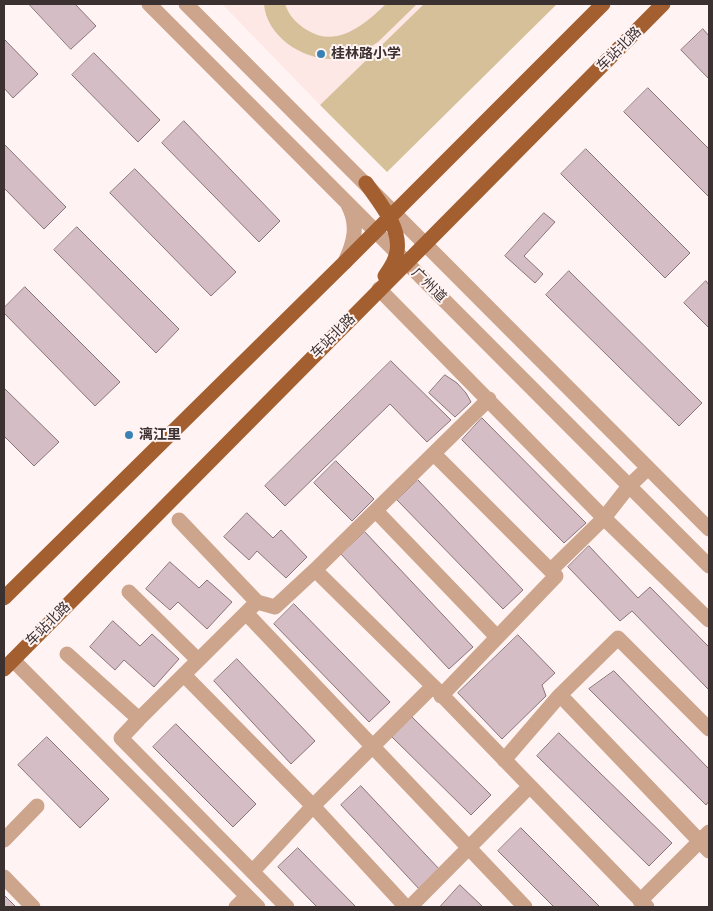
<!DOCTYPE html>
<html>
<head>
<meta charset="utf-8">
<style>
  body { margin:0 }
  #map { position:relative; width:713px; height:911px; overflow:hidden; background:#fff4f3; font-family:"Crimson Pro",serif }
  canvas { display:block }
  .frame { position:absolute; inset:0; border:5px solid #3b3130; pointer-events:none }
</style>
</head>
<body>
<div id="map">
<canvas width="713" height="911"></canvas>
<div class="frame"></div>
</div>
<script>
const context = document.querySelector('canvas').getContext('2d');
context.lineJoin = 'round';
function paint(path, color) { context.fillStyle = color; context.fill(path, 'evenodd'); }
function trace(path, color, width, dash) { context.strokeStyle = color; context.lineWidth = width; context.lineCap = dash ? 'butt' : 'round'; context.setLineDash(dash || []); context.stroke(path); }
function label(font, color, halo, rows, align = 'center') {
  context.font = font + ' "Crimson Pro","Noto Sans SC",serif'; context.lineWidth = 4; context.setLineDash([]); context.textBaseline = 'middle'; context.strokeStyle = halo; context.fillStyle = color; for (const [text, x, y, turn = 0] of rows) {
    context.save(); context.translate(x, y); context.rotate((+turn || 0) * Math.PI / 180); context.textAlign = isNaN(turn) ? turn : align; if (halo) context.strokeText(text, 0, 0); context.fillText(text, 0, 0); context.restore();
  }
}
const built = new Path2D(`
  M 222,4 L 424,4 L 320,105 Z`);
const green = new Path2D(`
  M 264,4 L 285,4 C 289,16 297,24 307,30 C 337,49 365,24 386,4 L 417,4 L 378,42 C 364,52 348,59 331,59 C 301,59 266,35 264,4 Z
  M 424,4 L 557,4 L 387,172 L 320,105 Z`);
const building = new Path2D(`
  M 29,4 L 75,4 L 96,26 L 71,49 Z
  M 703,29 L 709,36 L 709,79 L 681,50 Z
  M 4,39 L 38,74 L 13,98 L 4,88 Z
  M 94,53 L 160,120 L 138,142 L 72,75 Z
  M 648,88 L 709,149 L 709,197 L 624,112 Z
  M 184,121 L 280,221 L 259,242 L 162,143 Z
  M 4,144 L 66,207 L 44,229 L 4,188 Z
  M 586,149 L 690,253 L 665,278 L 561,174 Z
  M 135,169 L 236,272 L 211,296 L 110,193 Z
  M 544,213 L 555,222 L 524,256 L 543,274 L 535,283 L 505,256 Z
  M 77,227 L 179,329 L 156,353 L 54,250 Z
  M 569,271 L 702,403 L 679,426 L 546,295 Z
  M 706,281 L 709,285 L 709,328 L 684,303 Z
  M 25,287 L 120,382 L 95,406 L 4,313 L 4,308 Z
  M 391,361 L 451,420 L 427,442 L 390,404 L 285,506 L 265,486 Z
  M 445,375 L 457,383 L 466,393 L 471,402 L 455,417 L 429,393 Z
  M 4,388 L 59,442 L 34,466 L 4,436 Z
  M 482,418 L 586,523 L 564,543 L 462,440 Z
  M 336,461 L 374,499 L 352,521 L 314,483 Z
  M 418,480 L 523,590 L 503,609 L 397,500 Z
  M 247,513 L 273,538 L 281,530 L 307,557 L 286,578 L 257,551 L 249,560 L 224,537 Z
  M 365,532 L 473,647 L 449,669 L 341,554 Z
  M 589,546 L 638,598 L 650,587 L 709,647 L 709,690 L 632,611 L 620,621 L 568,567 Z
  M 170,562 L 199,588 L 207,580 L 232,602 L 207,629 L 178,602 L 170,610 L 146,589 Z
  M 294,604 L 390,702 L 369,722 L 274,624 Z
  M 113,621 L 140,646 L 152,634 L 179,659 L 154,687 L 124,660 L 115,670 L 90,647 Z
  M 518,635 L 555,673 L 542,685 L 546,696 L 502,739 L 458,693 Z
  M 237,659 L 315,741 L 291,764 L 214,681 Z
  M 614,671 L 709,769 L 709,801 L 706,805 L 589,689 Z
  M 412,717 L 491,795 L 471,815 L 392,737 Z
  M 176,724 L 256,804 L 233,827 L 153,747 Z
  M 559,733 L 672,843 L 649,866 L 537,756 Z
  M 47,737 L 109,799 L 80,828 L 18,765 Z
  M 361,786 L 441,871 L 420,890 L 341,805 Z
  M 521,828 L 600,907 L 554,907 L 498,851 Z
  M 298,848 L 356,907 L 317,907 L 278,867 Z
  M 460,885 L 483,907 L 440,907 Z
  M 4,895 L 16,907 L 4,907 Z`);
const minor = new Path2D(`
  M 149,4 L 709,566
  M 186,4 L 709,529
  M 345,262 C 354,243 359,225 348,205
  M 379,289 L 604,518 L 709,620
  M 434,454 L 556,576 L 441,696
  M 376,511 L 497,637
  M 179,520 L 257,602
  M 315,570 L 433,686 L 647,907
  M 551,570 L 604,518 L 629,486 L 648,468
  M 129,592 L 198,660
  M 246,613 L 525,907
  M 67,654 L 139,719
  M 13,660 L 258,907
  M 184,675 L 313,806 L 406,907
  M 560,695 L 709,851
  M 504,760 L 560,695 L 618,638 L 709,729
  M 4,840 L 37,806
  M 253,871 L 313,806 L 433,686
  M 4,877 L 33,907
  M 640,901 L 709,832
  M 236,907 L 247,896
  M 287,907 L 121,738 L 139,719 L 257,602 L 275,607 L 315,570 L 489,399
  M 410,907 L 529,787`);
const major = new Path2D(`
  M 366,183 C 379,202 401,227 397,251 C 396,260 390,269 385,276
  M 4,598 L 345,262 L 603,4
  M 4,669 L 663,4`);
const markers = [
  [321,54,5,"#3a81b6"],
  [129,435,5,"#3a81b6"]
];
const streetNames = [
  ["车站北路",619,49,-45],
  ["广州道",429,285,45],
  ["车站北路",333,336,-45],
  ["车站北路",48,624,-45]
];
const poiNames = [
  ["桂林路小学",331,54],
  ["漓江里",139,435]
];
paint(built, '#fde8e6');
paint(green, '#d6c099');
paint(building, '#d5bdc5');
trace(building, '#89737a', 1);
trace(minor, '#cda58d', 15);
trace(major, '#a35f2f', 15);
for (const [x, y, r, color] of markers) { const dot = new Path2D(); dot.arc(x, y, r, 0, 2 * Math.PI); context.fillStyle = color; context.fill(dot); trace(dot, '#fff4f3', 2); }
label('14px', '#3b3130', '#fff4f3', streetNames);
label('bold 14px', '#3b3130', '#fff4f3', poiNames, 'left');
</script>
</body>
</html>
